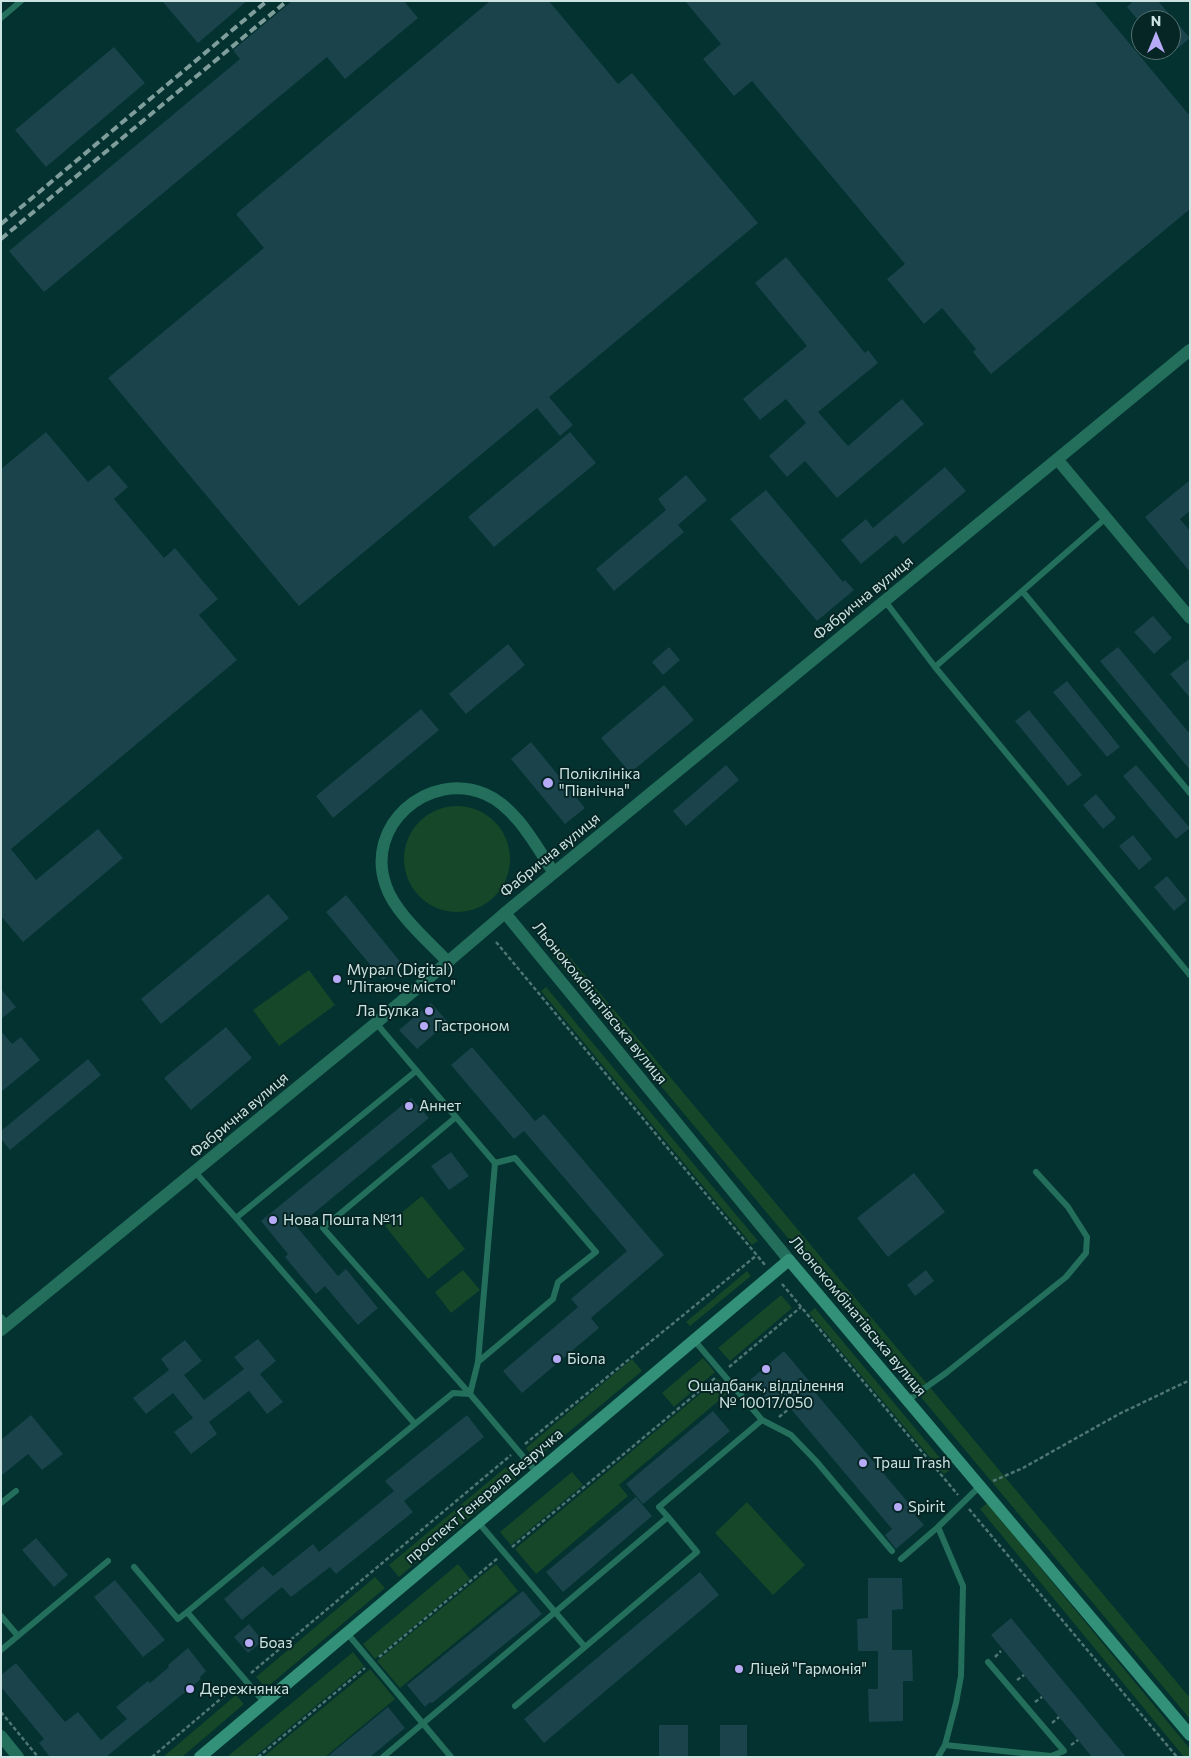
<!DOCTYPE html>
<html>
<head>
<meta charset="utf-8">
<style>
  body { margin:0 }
  #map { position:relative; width:1191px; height:1758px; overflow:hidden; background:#033230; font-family:Commissioner,sans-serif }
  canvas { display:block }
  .frame { position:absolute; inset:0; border:2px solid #cde3e1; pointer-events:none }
  .north { position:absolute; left:1131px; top:10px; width:50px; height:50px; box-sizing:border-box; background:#052625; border:1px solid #557270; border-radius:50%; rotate:0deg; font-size:14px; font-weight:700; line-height:20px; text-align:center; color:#cde3e1 }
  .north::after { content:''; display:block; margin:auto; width:18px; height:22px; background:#b7abf8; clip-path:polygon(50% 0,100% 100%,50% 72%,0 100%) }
</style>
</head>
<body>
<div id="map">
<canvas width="1191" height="1758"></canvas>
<div class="frame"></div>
<div class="north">N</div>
</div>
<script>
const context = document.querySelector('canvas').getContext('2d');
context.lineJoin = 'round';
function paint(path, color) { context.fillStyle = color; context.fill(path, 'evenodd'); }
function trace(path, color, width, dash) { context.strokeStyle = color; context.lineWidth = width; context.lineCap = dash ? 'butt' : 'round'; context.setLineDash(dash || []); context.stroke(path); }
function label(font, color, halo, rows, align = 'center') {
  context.font = font + ' Commissioner,sans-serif'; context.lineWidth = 4; context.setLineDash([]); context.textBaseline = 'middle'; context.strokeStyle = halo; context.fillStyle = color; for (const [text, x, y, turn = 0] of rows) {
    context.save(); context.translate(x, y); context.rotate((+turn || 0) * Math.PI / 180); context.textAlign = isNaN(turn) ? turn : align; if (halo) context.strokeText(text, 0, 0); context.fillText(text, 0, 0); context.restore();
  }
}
const green = new Path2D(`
  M404 859a53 53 0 1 1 106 0a53 53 0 1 1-106 0Z
  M 563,949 L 1190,1698 L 1190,1719 L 553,957 Z
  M 309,970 L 335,1005 L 279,1046 L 253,1010 Z
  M 546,987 L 758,1241 L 752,1245 L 541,991 Z
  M 422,1196 L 465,1249 L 428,1279 L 385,1226 Z
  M 463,1270 L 480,1290 L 451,1313 L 435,1292 Z
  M 747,1271 L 751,1276 L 690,1326 L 686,1322 Z
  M 781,1295 L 792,1308 L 730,1361 L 718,1348 Z
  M 815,1308 L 950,1470 L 944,1474 L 809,1313 Z
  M 703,1358 L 715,1372 L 674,1407 L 662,1393 Z
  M 632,1359 L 642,1371 L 535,1460 L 526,1448 Z
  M 718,1379 L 729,1392 L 619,1485 L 628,1496 L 536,1574 L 515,1549 Z
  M 506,1467 L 516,1479 L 399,1577 L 389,1565 Z
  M 572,1472 L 583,1485 L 511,1545 L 500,1532 Z
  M 747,1502 L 805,1565 L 773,1595 L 715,1533 Z
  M 987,1503 L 1190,1749 L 1190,1757 L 1184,1757 L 980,1509 Z
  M 458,1564 L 470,1579 L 375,1659 L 363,1644 Z
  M 496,1564 L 518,1591 L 400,1688 L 377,1661 Z
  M 375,1577 L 385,1588 L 266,1688 L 256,1677 Z
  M 353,1652 L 364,1666 L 254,1757 L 227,1757 Z
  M 370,1669 L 395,1699 L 325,1757 L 263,1757 Z
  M 236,1695 L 244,1704 L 182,1757 L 163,1757 Z`);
const building = new Path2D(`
  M 162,1 L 247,1 L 198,43 Z
  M 292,1 L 404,1 L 418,18 L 345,79 L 327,57 L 44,292 L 9,251 L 240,59 L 233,50 Z
  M 490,1 L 549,1 L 618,84 L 632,73 L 758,223 L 549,397 L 573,425 L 560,436 L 537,408 L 299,606 L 108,378 L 264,248 L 236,214 Z
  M 685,1 L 1094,1 L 1190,116 L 1190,209 L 991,374 L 973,352 L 976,349 L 942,308 L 924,324 L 887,279 L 905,264 L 752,81 L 734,96 L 703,59 L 721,44 Z
  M 1133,1 L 1158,1 L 1190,38 L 1171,54 L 1171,20 L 1138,20 L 1127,7 Z
  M 114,47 L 145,83 L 46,167 L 15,130 Z
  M 786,257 L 865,353 L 868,350 L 878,363 L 818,412 L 848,446 L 902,399 L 924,424 L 837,498 L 805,461 L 787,477 L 769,456 L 806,423 L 786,399 L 760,420 L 743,399 L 807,346 L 755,283 Z
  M 46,432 L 88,482 L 109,465 L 128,487 L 114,499 L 164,558 L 175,548 L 218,599 L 199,615 L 237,660 L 11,849 L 36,880 L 98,829 L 123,858 L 23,942 L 1,916 L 1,469 Z
  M 570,432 L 596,463 L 494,547 L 468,517 Z
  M 945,467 L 966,491 L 903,544 L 896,535 L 861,564 L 841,540 L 866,519 L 873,528 Z
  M 686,475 L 707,500 L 678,525 L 684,532 L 614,591 L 596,569 L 666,510 L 658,499 Z
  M 1190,480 L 1190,511 L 1180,519 L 1190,531 L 1190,572 L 1145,517 Z
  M 766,490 L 843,582 L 845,580 L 854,590 L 817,621 L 730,519 Z
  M 1153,616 L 1172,638 L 1154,654 L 1134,632 Z
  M 508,644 L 525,665 L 466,714 L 449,694 Z
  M 669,647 L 680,660 L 663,675 L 652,662 Z
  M 1118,647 L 1190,734 L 1190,770 L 1100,661 Z
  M 1190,658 L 1190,698 L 1170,674 Z
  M 1067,681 L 1120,747 L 1107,757 L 1053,692 Z
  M 664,685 L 694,720 L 630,773 L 601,738 Z
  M 421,709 L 439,730 L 333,818 L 316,796 Z
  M 1029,710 L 1082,775 L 1068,786 L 1015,721 Z
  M 531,742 L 585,808 L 565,824 L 511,759 Z
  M 726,765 L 739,780 L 686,826 L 673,811 Z
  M 1136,765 L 1190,828 L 1176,839 L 1123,776 Z
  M 1096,794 L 1116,818 L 1103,829 L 1083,805 Z
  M 1133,835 L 1152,859 L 1139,870 L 1119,846 Z
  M 1167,876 L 1187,900 L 1174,911 L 1154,887 Z
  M 268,894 L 289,918 L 161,1024 L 141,999 Z
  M 346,895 L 402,964 L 383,980 L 326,912 Z
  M 1,989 L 16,1007 L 1,1019 Z
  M 431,1003 L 448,1022 L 417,1049 L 399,1030 Z
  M 226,1027 L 252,1058 L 191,1110 L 164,1078 Z
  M 1,1031 L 12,1044 L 21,1037 L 40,1060 L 1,1092 Z
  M 472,1047 L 535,1121 L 544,1114 L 664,1255 L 591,1318 L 599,1328 L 522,1393 L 503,1371 L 578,1307 L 571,1299 L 627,1251 L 524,1131 L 514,1139 L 451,1065 Z
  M 88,1059 L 101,1075 L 10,1150 L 1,1139 L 1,1131 Z
  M 411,1098 L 429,1118 L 297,1227 L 338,1276 L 346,1269 L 378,1308 L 358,1325 L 325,1286 L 316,1294 L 285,1257 L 288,1254 L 261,1221 Z
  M 451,1152 L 469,1176 L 449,1190 L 431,1166 Z
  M 914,1173 L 945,1212 L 888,1257 L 857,1218 Z
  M 926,1270 L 934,1281 L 915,1296 L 907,1285 Z
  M 258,1339 L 276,1361 L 260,1374 L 283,1402 L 267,1414 L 249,1391 L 209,1422 L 217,1434 L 191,1454 L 174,1432 L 193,1418 L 173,1393 L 146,1414 L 133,1398 L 169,1370 L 161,1359 L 185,1340 L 202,1361 L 184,1375 L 204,1400 L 244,1369 L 234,1357 Z
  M 784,1351 L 810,1382 L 808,1384 L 917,1513 L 915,1515 L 924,1525 L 896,1549 L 885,1535 L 892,1529 L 785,1402 L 776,1410 L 750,1380 Z
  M 713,1411 L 730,1431 L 643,1504 L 626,1484 Z
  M 31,1415 L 63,1454 L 42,1470 L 28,1454 L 1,1476 L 1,1440 Z
  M 467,1415 L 484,1437 L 404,1501 L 413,1512 L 336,1574 L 330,1567 L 291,1597 L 282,1587 L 242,1620 L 224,1599 L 263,1566 L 273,1576 L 313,1544 L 319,1552 L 394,1491 L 385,1481 Z
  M 636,1497 L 652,1516 L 563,1592 L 546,1572 Z
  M 36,1538 L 68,1575 L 54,1587 L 22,1550 Z
  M 700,1572 L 719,1595 L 544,1743 L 524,1719 Z
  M 868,1578 L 902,1578 L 903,1609 L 892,1610 L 892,1650 L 912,1650 L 913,1681 L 903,1681 L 903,1721 L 869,1722 L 868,1689 L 878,1689 L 878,1651 L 858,1651 L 857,1619 L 868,1618 Z
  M 115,1580 L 165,1640 L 143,1657 L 94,1597 Z
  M 523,1591 L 542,1614 L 432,1703 L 430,1702 L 425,1707 L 407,1685 Z
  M 1011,1618 L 1126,1757 L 1092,1757 L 1059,1717 L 991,1635 Z
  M 249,1624 L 263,1641 L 248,1653 L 234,1637 Z
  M 188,1648 L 206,1671 L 200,1677 L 201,1679 L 106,1757 L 50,1757 L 39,1743 L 44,1739 L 1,1687 L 1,1675 L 16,1663 L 65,1722 L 78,1712 L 101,1740 L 127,1719 L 116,1707 L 148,1681 L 150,1683 L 169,1667 L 168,1665 Z
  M 388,1707 L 405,1728 L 370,1757 L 327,1757 Z
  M 659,1725 L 688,1725 L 688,1757 L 659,1757 Z
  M 720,1725 L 747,1725 L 747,1757 L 720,1757 Z`);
const path = new Path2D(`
  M 496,942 L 765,1265
  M 782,1284 L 958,1495
  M 729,1367 L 801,1307
  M 779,1417 L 795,1404 L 790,1399
  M 525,1444 L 757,1255
  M 993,1481 L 1023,1468 L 1119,1414 L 1190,1380
  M 969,1509 L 1177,1757
  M 512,1547 L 715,1378
  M 379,1657 L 498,1558
  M 995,1657 L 1001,1651
  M 251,1673 L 511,1455
  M 1017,1680 L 1024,1675
  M 1035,1702 L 1042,1697
  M 1,1712 L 38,1757
  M 1052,1723 L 1059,1717
  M 1071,1745 L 1078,1740
  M 152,1757 L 237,1685
  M 258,1757 L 365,1668`);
const service = new Path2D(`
  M 1,18 L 21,1
  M 1106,518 L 935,667 L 1190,975
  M 1023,592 L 1190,793
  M 885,601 L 935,667
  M 376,1023 L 495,1163 L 478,1362 L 470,1394 L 537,1473
  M 195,1172 L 236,1218 L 416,1071
  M 236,1218 L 415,1424 L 453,1393 L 470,1394 L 323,1228 L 456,1117
  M 1,1317 L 8,1324
  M 478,1362 L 553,1299 L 558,1282 L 596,1252 L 515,1158 L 495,1163
  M 908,1400 L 946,1373 L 1066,1277 L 1086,1253 L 1087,1237 L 1068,1207 L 1036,1172
  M 762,1420 L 791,1435 L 816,1461 L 892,1551
  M 1,1503 L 16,1491
  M 478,1522 L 585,1647 L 697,1552 L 668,1517
  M 901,1559 L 938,1527
  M 134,1567 L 178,1619 L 187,1612
  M 1,1616 L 18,1636
  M 347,1633 L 451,1757
  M 1,1650 L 108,1561
  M 264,1702 L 187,1612 L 415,1424
  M 515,1706 L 585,1647
  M 945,1745 L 1051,1756 L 1064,1751 L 988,1662
  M 383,1757 L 668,1517 L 659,1507 L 762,1420 L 694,1340
  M 938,1757 L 945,1745 L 956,1703 L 961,1676 L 963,1586 L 938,1527 L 980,1486`);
const minor = new Path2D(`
  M 1057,459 L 1190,618
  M 505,913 L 1190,350
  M 448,962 C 428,941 395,913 386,886 C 364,826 428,770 485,794 C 516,807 536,846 554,873`);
const tertiary = new Path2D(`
  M 1,1330 L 376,1023 L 505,913 L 789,1260
  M 1,1736 L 18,1757`);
const secondary = new Path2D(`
  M 200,1757 L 789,1260 L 1190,1735`);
const rail = new Path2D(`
  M 1,224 L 267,1
  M 1,239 L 287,1`);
const markers = [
  [548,783,6,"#b7abf8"],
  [337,979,5,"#b7abf8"],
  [429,1011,5,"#b7abf8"],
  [424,1026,5,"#b7abf8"],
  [409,1106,5,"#b7abf8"],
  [273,1220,5,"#b7abf8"],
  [557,1359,5,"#b7abf8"],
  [766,1369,5,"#b7abf8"],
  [863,1463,5,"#b7abf8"],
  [898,1507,5,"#b7abf8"],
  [249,1643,5,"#b7abf8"],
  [739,1669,5,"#b7abf8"],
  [190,1689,5,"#b7abf8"]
];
const streetNames = [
  ["Фабрична вулиця",863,598,-39],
  ["Фабрична вулиця",550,855,-39],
  ["Льонокомбінатівська вулиця",600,1003,51],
  ["Фабрична вулиця",239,1115,-40],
  ["Льонокомбінатівська вулиця",858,1316,50],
  ["проспект Генерала Безручка",484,1496,-40]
];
const poiNames = [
  ["Поліклініка",559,774],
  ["\"Північна\"",559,791],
  ["Мурал (Digital)",347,970],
  ["\"Літаюче місто\"",347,987],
  ["Ла Булка",419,1011,"right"],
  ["Гастроном",434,1026],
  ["Аннет",419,1106],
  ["Нова Пошта №11",283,1220],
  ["Біола",567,1359],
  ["Ощадбанк, відділення",766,1386,"center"],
  ["№ 10017/050",766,1403,"center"],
  ["Траш Trash",873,1463],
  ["Spirit",908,1507],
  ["Боаз",259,1643],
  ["Ліцей \"Гармонія\"",749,1669],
  ["Дережнянка",200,1689]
];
paint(green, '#164728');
paint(building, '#1a434b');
trace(path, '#507674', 2.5, [4, 2.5]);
trace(service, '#246f5b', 6);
trace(minor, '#246f5b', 12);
trace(tertiary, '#246f5b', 12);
trace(secondary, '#329178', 12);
trace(rail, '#7e9d9b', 4, [8, 4]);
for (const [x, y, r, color] of markers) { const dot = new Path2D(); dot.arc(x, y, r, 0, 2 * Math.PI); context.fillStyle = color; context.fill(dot); trace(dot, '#052625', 2); }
label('15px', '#cde3e1', '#052625', streetNames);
label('15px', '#cde3e1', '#052625', poiNames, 'left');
</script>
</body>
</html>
